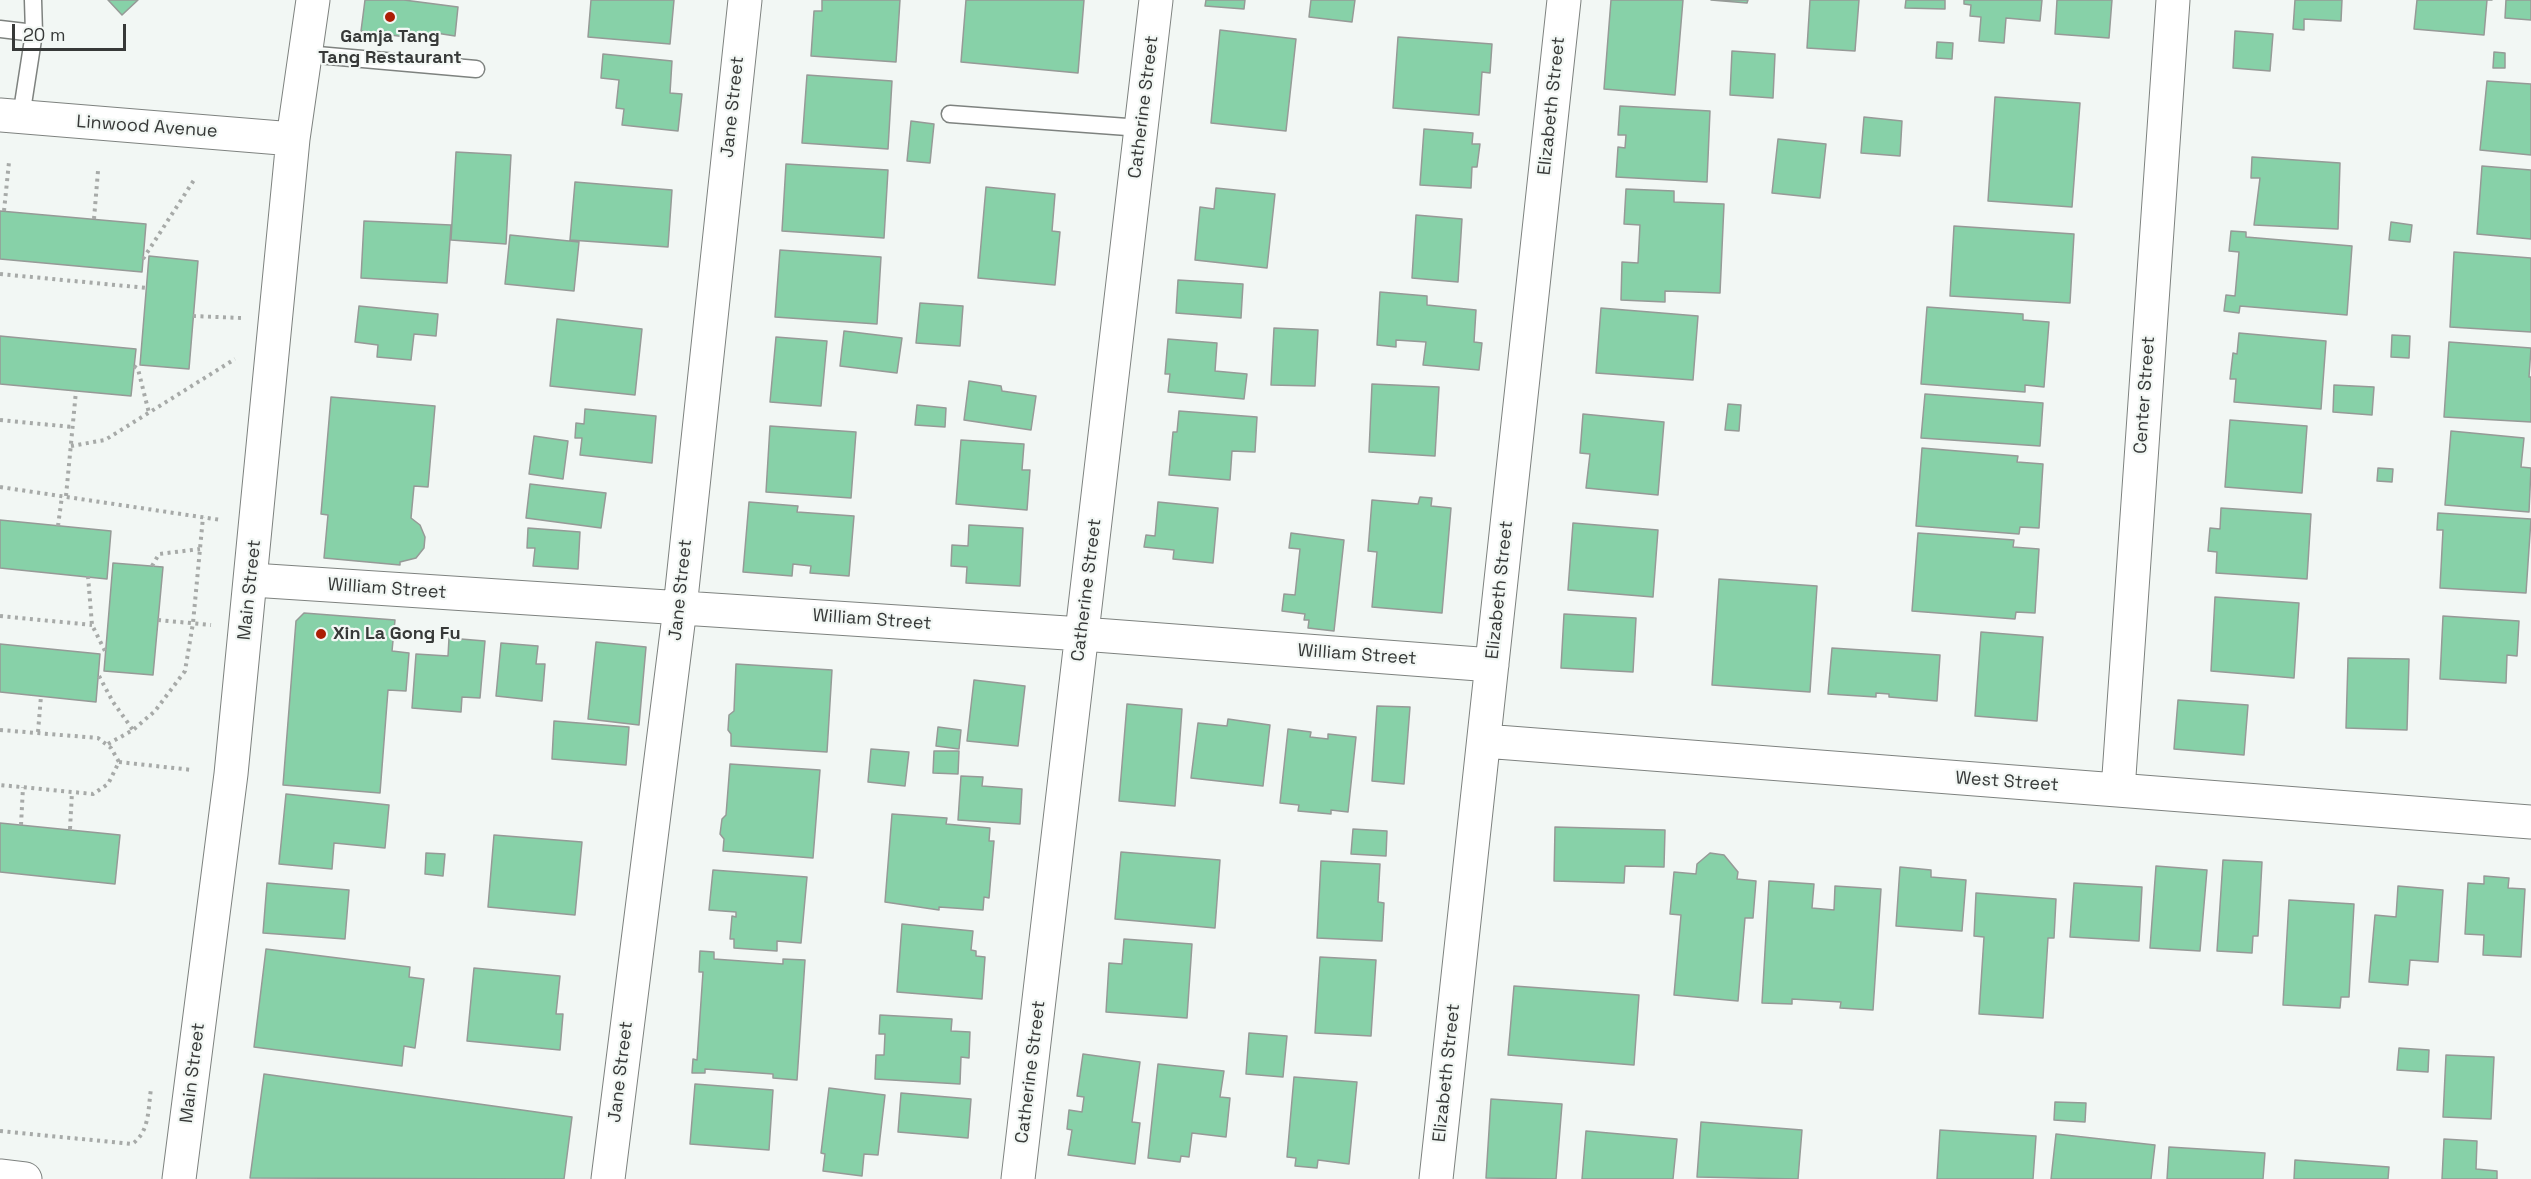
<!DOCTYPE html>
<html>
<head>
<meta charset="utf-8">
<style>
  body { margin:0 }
  #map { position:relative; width:2531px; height:1179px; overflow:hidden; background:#f2f7f4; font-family:"Space Grotesk",sans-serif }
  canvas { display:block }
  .scale { position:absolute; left:12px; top:24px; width:114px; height:27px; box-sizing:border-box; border:3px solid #373938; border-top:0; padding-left:8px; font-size:18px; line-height:21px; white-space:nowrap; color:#373938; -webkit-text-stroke:4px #f2f7f4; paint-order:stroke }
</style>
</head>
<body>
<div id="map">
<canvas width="2531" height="1179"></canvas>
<div class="scale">20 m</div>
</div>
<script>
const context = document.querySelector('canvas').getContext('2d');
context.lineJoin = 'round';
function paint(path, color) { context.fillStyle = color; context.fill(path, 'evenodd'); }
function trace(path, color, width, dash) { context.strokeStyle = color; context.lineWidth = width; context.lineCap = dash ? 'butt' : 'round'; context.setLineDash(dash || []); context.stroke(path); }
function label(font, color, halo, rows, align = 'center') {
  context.font = font + ' "Space Grotesk",sans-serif'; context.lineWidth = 4.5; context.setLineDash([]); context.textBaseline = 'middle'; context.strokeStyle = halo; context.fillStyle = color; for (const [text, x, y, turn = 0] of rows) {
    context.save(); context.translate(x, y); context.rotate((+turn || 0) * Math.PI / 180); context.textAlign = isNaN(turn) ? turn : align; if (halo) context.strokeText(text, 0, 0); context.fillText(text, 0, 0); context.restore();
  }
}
const building = new Path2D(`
  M 108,0 L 138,0 L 122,15 Z
  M 365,0 L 404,0 L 458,7 L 455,36 L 436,33 L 435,41 L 361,31 Z
  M 591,0 L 674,0 L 670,44 L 588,37 Z
  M 822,0 L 900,0 L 896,62 L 811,56 L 814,11 L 822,11 Z
  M 966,0 L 1084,0 L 1078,73 L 961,62 Z
  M 1206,0 L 1245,0 L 1244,9 L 1205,6 Z
  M 1311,0 L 1355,0 L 1352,22 L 1309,17 Z
  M 1611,0 L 1683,0 L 1675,95 L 1604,89 Z
  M 1711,0 L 1748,0 L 1747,3 Z
  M 1810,0 L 1859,0 L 1855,51 L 1807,48 Z
  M 1906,0 L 1945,0 L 1945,9 L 1905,8 Z
  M 1964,0 L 2042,0 L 2040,21 L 2006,18 L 2004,43 L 1979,41 L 1981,17 L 1970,16 L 1971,5 L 1964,4 Z
  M 2057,0 L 2112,0 L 2109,38 L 2055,34 Z
  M 2295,0 L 2342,0 L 2341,21 L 2304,19 L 2304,30 L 2293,29 Z
  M 2417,0 L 2492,0 L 2487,0 L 2484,35 L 2414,29 Z
  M 2506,0 L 2531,0 L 2531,20 L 2505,18 Z
  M 1220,30 L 1296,39 L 1286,131 L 1211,123 Z
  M 2235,31 L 2273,34 L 2270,71 L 2233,68 Z
  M 1398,37 L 1492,44 L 1490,73 L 1482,72 L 1479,115 L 1393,108 Z
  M 1937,42 L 1953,43 L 1952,59 L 1936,58 Z
  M 1732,51 L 1775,54 L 1773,98 L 1730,95 Z
  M 2494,52 L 2505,53 L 2505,68 L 2493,68 Z
  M 603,54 L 672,61 L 670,93 L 682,94 L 678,131 L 622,125 L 624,109 L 616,108 L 619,80 L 601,78 Z
  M 807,75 L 892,81 L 888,149 L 802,143 Z
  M 2487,81 L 2531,84 L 2531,155 L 2480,150 Z
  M 1995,97 L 2080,103 L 2072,207 L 1988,201 Z
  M 1620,106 L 1710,111 L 1707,182 L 1616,177 L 1618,147 L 1625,148 L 1626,135 L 1618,135 Z
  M 1864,117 L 1902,121 L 1900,156 L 1861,153 Z
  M 911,121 L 934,124 L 930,163 L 907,161 Z
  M 1424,129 L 1473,133 L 1472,144 L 1480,144 L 1477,167 L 1472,167 L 1471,188 L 1420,185 Z
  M 1778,139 L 1826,144 L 1820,198 L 1772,193 Z
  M 456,152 L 511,155 L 506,244 L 451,240 Z
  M 2252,157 L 2340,163 L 2338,229 L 2254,225 L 2260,178 L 2251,178 Z
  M 786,164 L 888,170 L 884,238 L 782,231 Z
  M 2482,166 L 2531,170 L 2531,239 L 2477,234 Z
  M 575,182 L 672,190 L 668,247 L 570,240 Z
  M 986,187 L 1055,194 L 1052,231 L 1060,232 L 1055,285 L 978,278 Z
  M 1216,188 L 1275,194 L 1267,268 L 1195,260 L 1200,207 L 1214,209 Z
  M 1626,189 L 1674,191 L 1674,202 L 1724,204 L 1720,293 L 1665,291 L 1665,302 L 1621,300 L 1622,262 L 1638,263 L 1640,225 L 1624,224 Z
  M 0,211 L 146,224 L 142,272 L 0,259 Z
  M 1416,215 L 1462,219 L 1458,282 L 1412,278 Z
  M 364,221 L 451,225 L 447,283 L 361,278 Z
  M 2391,222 L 2412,225 L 2410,242 L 2389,240 Z
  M 1954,226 L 2074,234 L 2070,303 L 1950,296 Z
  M 2231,231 L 2246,232 L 2246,237 L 2352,246 L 2347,315 L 2240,306 L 2239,313 L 2224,311 L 2226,295 L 2235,296 L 2239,252 L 2229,251 Z
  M 510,235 L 579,242 L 574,291 L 505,284 Z
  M 780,250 L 881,257 L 877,324 L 775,317 Z
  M 2454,252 L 2531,258 L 2531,332 L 2450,327 Z
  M 149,256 L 198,261 L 189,369 L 140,365 Z
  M 1178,280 L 1243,284 L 1241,318 L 1176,313 Z
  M 1380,292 L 1427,296 L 1427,305 L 1476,310 L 1474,342 L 1482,343 L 1479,370 L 1423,365 L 1426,342 L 1396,340 L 1396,347 L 1377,345 Z
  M 920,303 L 963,306 L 960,346 L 916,343 Z
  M 359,306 L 438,314 L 436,336 L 414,334 L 411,360 L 377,357 L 378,345 L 355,342 Z
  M 1927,307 L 2023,314 L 2023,320 L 2049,322 L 2044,387 L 2025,385 L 2025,392 L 1921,384 Z
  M 1601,308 L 1698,316 L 1693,380 L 1596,373 Z
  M 557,319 L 642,329 L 635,395 L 550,386 Z
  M 1274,328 L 1318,330 L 1315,386 L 1271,385 Z
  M 844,331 L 902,338 L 897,373 L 840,366 Z
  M 2239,333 L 2326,341 L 2321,409 L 2234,402 L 2236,379 L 2230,379 L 2233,353 L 2237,354 Z
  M 2392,335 L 2410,336 L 2409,358 L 2391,357 Z
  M 0,336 L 136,349 L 131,396 L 0,384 Z
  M 776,337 L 827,341 L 821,406 L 770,402 Z
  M 1168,339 L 1217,343 L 1215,371 L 1247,374 L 1244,399 L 1168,392 L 1170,374 L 1165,374 Z
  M 2449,342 L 2531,348 L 2529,377 L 2531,377 L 2531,422 L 2444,417 Z
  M 969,381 L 1001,386 L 1002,391 L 1036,396 L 1031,430 L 964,420 Z
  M 1372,384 L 1439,387 L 1435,456 L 1369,452 Z
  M 2334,385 L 2374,387 L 2372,415 L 2333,412 Z
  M 1925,394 L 2043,403 L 2040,446 L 1921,438 Z
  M 331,397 L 435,406 L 428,487 L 414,486 L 411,518 L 420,525 L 425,537 L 424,548 L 416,558 L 400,562 L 400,565 L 324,558 L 328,515 L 321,514 Z
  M 1728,404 L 1741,405 L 1739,431 L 1725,430 Z
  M 917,405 L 946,408 L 945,427 L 915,425 Z
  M 585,409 L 656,416 L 652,463 L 580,455 L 582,438 L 575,438 L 576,423 L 584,424 Z
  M 1179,411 L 1257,417 L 1255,452 L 1232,451 L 1230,480 L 1169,475 L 1173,432 L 1177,432 Z
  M 1583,414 L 1664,422 L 1658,495 L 1586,488 L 1590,454 L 1580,453 Z
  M 2230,420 L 2307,426 L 2302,493 L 2225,487 Z
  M 770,426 L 856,432 L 851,498 L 766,492 Z
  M 2451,431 L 2524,438 L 2521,467 L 2531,468 L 2529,512 L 2445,505 Z
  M 534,436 L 568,441 L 563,479 L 529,474 Z
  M 961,440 L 1024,444 L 1022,470 L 1030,470 L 1027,510 L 956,504 Z
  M 1922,448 L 2018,456 L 2017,462 L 2043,464 L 2039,528 L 2020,527 L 2019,534 L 1916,526 Z
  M 2378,468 L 2393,469 L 2392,482 L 2377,481 Z
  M 530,484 L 606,493 L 601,528 L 526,518 Z
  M 1420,497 L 1432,498 L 1431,506 L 1451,508 L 1442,613 L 1372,607 L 1377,552 L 1368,551 L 1372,500 L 1418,504 Z
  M 749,502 L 798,506 L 797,512 L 854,516 L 849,576 L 810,573 L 811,566 L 793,564 L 792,576 L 743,572 Z
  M 1158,502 L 1218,508 L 1213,563 L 1173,559 L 1174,550 L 1144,547 L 1146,535 L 1155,536 Z
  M 2221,508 L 2311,514 L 2307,579 L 2216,573 L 2217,552 L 2208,551 L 2210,528 L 2220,529 Z
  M 2438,513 L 2531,519 L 2526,593 L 2440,588 L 2443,530 L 2437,530 Z
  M 0,520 L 111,531 L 107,579 L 0,568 Z
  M 1573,523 L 1658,530 L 1653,597 L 1568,590 Z
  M 969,525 L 1023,528 L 1020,586 L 966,583 L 967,567 L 951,566 L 952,545 L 968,546 Z
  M 528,528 L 580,532 L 578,569 L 533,566 L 535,548 L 527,548 Z
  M 1291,533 L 1344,540 L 1334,631 L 1308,628 L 1309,620 L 1304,620 L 1305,614 L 1282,611 L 1284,594 L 1295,595 L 1300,549 L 1289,548 Z
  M 1918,533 L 2014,540 L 2013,547 L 2039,549 L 2035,613 L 2016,612 L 2015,619 L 1912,611 Z
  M 113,563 L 163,567 L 153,675 L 104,671 Z
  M 1719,579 L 1817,586 L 1810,692 L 1712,685 Z
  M 2215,597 L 2299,603 L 2294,678 L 2211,671 Z
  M 304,613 L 395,620 L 392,651 L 409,653 L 406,691 L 388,690 L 380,793 L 283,785 L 296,621 Z
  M 1564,614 L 1636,618 L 1633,672 L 1561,668 Z
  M 2443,616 L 2519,621 L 2517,656 L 2507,655 L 2506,683 L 2440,679 Z
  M 1981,632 L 2043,637 L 2037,721 L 1975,716 Z
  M 449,638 L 485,641 L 480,698 L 462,697 L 461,712 L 412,708 L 416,654 L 448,656 Z
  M 596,642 L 646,647 L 639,725 L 588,719 Z
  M 501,643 L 538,646 L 536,664 L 545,664 L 542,701 L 496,696 Z
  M 0,644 L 100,654 L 96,702 L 0,692 Z
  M 1832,648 L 1940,655 L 1937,701 L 1889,697 L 1889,694 L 1876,693 L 1876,697 L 1828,694 Z
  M 2348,658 L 2409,659 L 2407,730 L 2346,728 Z
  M 736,664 L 832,670 L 827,752 L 731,746 L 731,734 L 728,730 L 729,715 L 734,711 Z
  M 974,680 L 1025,686 L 1018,746 L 967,741 Z
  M 2178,700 L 2248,705 L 2244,755 L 2174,749 Z
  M 1127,704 L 1182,709 L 1175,806 L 1119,801 Z
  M 1377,706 L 1410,707 L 1404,784 L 1372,781 Z
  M 1228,719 L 1270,725 L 1263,786 L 1191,778 L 1198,723 L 1227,726 Z
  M 554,721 L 629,727 L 626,765 L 552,759 Z
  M 938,727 L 961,730 L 959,749 L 936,746 Z
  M 1288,729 L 1311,732 L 1310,737 L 1328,739 L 1328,734 L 1356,737 L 1348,812 L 1331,810 L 1331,814 L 1298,811 L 1299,805 L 1280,803 Z
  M 871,749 L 909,752 L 905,786 L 868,782 Z
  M 934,751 L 959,751 L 958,774 L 933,773 Z
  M 730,764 L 820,770 L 813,858 L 723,851 L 724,839 L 720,834 L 722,819 L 726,815 Z
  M 961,776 L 983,777 L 982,786 L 1022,789 L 1020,824 L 958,820 Z
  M 286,794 L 389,805 L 385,848 L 334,843 L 332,869 L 279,864 Z
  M 892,814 L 947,818 L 946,824 L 990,828 L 989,841 L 994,841 L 989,898 L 984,897 L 983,910 L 939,907 L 939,910 L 885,902 Z
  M 0,823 L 120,835 L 115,884 L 0,872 Z
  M 1555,827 L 1665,830 L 1664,867 L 1625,866 L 1624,883 L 1554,881 Z
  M 1353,829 L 1387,831 L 1386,856 L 1351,854 Z
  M 494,835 L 582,842 L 575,915 L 488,907 Z
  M 1121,852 L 1220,860 L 1215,928 L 1115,919 Z
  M 426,853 L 445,854 L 443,876 L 425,874 Z
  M 1710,853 L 1724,855 L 1738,872 L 1737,879 L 1756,881 L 1753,918 L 1745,918 L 1738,1001 L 1674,995 L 1681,915 L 1670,914 L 1674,872 L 1696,874 L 1697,864 Z
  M 2223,860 L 2262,862 L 2258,936 L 2253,936 L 2252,953 L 2217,951 Z
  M 1321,861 L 1380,864 L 1378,902 L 1384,903 L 1382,941 L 1317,938 Z
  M 2156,866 L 2207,870 L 2200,951 L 2150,948 Z
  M 1900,867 L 1931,870 L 1931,877 L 1966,880 L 1962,931 L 1896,926 Z
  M 713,870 L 807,877 L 801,943 L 777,941 L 777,951 L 734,948 L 734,939 L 730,939 L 732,916 L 736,917 L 736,912 L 709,910 Z
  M 2484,876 L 2509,878 L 2508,888 L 2525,889 L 2521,957 L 2483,955 L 2484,935 L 2465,934 L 2468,883 L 2484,884 Z
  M 1769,881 L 1814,884 L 1812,908 L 1834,910 L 1835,886 L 1881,889 L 1873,1010 L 1840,1008 L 1841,1002 L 1792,999 L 1792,1004 L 1762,1003 Z
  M 267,883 L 349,890 L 345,939 L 263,933 Z
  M 2074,883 L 2142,887 L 2139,941 L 2070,937 Z
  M 2398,886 L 2443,890 L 2438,962 L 2410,960 L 2408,985 L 2369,982 L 2375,915 L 2396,917 Z
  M 1976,893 L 2056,899 L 2054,938 L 2048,938 L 2043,1018 L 1979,1014 L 1984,937 L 1974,936 Z
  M 2289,900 L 2354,904 L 2349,997 L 2341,997 L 2340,1008 L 2283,1005 Z
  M 902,924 L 973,931 L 971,950 L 976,951 L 976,956 L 985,957 L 982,999 L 897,992 Z
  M 1124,939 L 1192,944 L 1187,1018 L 1106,1012 L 1109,963 L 1122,964 Z
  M 266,949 L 410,967 L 409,977 L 424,979 L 415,1048 L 404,1046 L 402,1066 L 254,1047 Z
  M 700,951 L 714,952 L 714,959 L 783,964 L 783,959 L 805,960 L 797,1080 L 773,1078 L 773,1074 L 705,1069 L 705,1073 L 692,1073 L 693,1059 L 697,1060 L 703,972 L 699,972 Z
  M 1320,957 L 1376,960 L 1371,1036 L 1315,1033 Z
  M 474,968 L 560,976 L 556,1014 L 563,1014 L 560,1050 L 467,1041 Z
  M 1514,986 L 1639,995 L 1634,1065 L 1508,1055 Z
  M 880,1015 L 952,1019 L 951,1031 L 970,1032 L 969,1058 L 961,1057 L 960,1084 L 875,1079 L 876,1055 L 884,1055 L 885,1034 L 879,1034 Z
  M 1249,1033 L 1287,1036 L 1283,1077 L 1246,1074 Z
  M 2399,1048 L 2429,1050 L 2428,1072 L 2397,1070 Z
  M 1083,1054 L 1140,1062 L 1132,1122 L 1140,1123 L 1135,1164 L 1068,1155 L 1072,1130 L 1067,1129 L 1069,1110 L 1082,1112 L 1084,1097 L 1077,1096 Z
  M 2446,1055 L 2494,1057 L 2491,1119 L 2443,1117 Z
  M 1158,1064 L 1224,1071 L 1220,1097 L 1230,1098 L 1226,1137 L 1192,1133 L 1189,1157 L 1181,1156 L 1180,1162 L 1148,1158 Z
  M 264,1074 L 572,1117 L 564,1179 L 250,1178 Z
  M 1294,1077 L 1357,1082 L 1349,1164 L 1318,1160 L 1317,1168 L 1295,1166 L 1296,1158 L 1287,1157 Z
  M 695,1084 L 773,1090 L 769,1150 L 690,1144 Z
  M 829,1088 L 885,1095 L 878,1155 L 864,1154 L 862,1176 L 823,1171 L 825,1154 L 821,1153 Z
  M 901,1093 L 971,1099 L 968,1138 L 898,1132 Z
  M 1491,1099 L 1562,1104 L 1556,1179 L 1486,1178 Z
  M 2055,1102 L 2086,1103 L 2085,1122 L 2054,1120 Z
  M 1701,1122 L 1802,1130 L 1798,1179 L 1697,1177 Z
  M 1940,1130 L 2036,1136 L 2033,1179 L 1937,1179 Z
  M 1586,1131 L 1677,1139 L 1673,1179 L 1582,1179 Z
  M 2056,1134 L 2155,1145 L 2151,1179 L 2051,1179 Z
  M 2444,1139 L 2477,1141 L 2476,1169 L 2497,1171 L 2497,1179 L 2442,1179 Z
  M 2169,1147 L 2265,1153 L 2263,1179 L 2167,1179 Z
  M 2295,1160 L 2389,1167 L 2388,1179 L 2294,1179 Z`);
const path = new Path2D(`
  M 4,211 L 9,162
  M 94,219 L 98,171
  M 143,259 L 194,180
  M 0,274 L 147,288
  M 193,316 L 241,318
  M 134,366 L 138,369 L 149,413
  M 0,420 L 72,427
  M 71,446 L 105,440 L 235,359
  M 0,487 L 221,520
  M 66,496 L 76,391
  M 58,526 L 62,496
  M 152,566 L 159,554 L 200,549
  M 88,576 L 92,625 L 105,651
  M 0,616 L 92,625
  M 158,620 L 211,625
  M 99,676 L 113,702 L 133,730
  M 0,730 L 98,738 L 111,748 L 119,762 L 108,784 L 93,794 L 0,785
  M 38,732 L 41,696
  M 108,744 L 133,730 L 155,711 L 185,671 L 193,623 L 203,517
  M 119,762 L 192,770
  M 21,825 L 23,787
  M 70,829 L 72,792
  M 0,1131 L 132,1144 C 150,1132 148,1108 151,1089`);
const lane = new Path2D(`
  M 0,29 L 34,33
  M 306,54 L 476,69
  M 950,114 L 1141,128
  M 21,117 L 34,33 L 33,0`);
const street = new Path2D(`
  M 252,580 L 1082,634 L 1492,665
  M 1484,741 L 2531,822
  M 2118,790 L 2173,0
  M 608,1179 L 680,608 L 745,0
  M 1018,1179 L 1156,0
  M 1436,1179 L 1564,0`);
const secondary = new Path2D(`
  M 0,115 L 293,139
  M 0,1176 L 25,1179
  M 179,1179 L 231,774 L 293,139 L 313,0`);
const markers = [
  [390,17,6,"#ac1d05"],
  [321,634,6,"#ac1d05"]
];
const poiNames = [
  ["Gamja Tang",390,37],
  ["Tang Restaurant",390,58],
  ["Xin La Gong Fu",333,634,"left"]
];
const streetNames = [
  ["Elizabeth Street",1552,106,-84],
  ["Jane Street",733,107,-84],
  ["Catherine Street",1144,107,-83],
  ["Linwood Avenue",147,127,4],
  ["Center Street",2145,395,-86],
  ["William Street",387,589,4],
  ["Main Street",250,590,-84],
  ["Jane Street",681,590,-84],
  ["Catherine Street",1087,590,-83],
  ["Elizabeth Street",1500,590,-84],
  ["William Street",872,620,4],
  ["William Street",1357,655,4],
  ["West Street",2007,782,4],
  ["Jane Street",621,1072,-83],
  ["Catherine Street",1031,1072,-83],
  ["Main Street",193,1073,-83],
  ["Elizabeth Street",1447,1073,-84]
];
paint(building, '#87d1a8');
trace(building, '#969a97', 1.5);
trace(lane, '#7e827f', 19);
trace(street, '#7e827f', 35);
trace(secondary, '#7e827f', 35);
trace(path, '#a7aaa8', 4, [3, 4.5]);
trace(lane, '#fff', 16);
trace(street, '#fff', 33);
trace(secondary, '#fff', 33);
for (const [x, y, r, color] of markers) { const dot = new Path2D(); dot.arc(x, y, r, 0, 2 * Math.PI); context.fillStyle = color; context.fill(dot); trace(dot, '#f2f7f4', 2); }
label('bold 18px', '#373938', '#f2f7f4', poiNames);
label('18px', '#373938', '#f2f7f4', streetNames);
</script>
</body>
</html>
